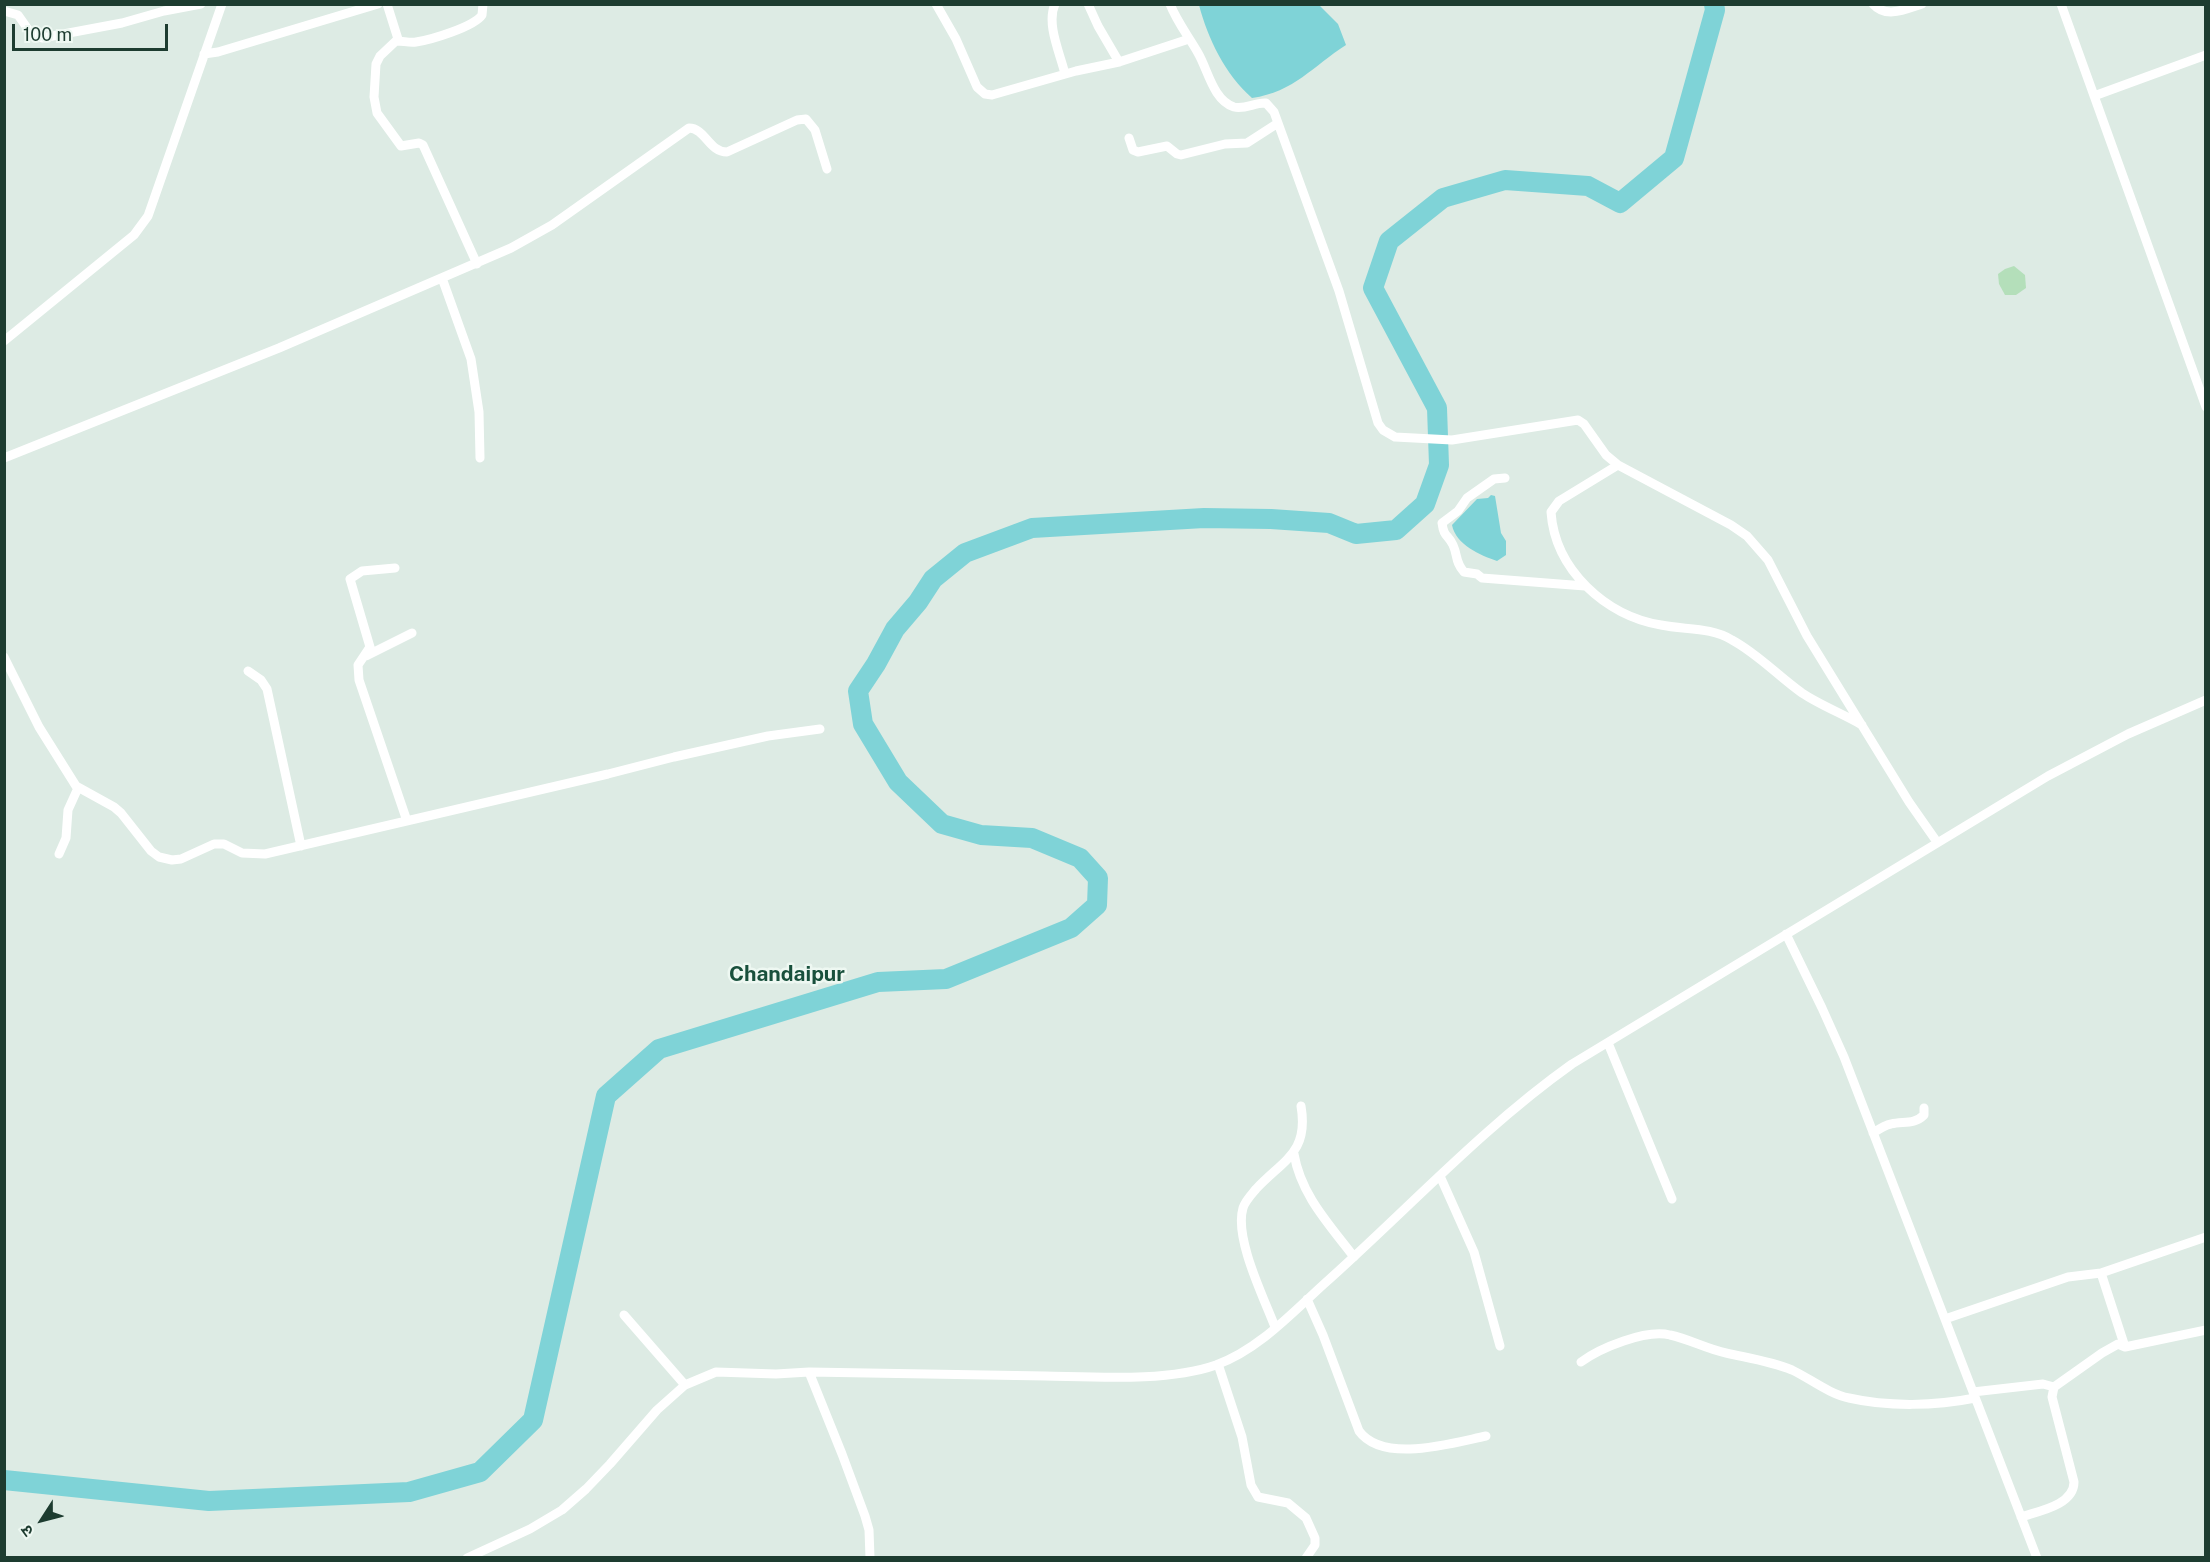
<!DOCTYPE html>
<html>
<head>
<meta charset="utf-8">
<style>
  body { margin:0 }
  #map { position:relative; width:2210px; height:1562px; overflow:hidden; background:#ddebe4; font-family:"Public Sans","Noto Sans Devanagari",sans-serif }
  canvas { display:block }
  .frame { position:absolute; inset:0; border:6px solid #1d3c30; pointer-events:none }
  .north { position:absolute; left:12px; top:1490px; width:60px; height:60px; -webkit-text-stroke:4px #eef8f2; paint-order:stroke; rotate:234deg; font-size:16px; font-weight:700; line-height:24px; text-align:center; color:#1d3c30 }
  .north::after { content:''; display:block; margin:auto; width:21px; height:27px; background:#1d3c30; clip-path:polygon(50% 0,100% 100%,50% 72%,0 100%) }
  .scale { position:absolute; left:12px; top:24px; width:156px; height:27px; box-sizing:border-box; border:3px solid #1d3c30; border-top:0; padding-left:8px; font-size:18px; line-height:21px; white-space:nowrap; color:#1d3c30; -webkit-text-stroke:4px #eef8f2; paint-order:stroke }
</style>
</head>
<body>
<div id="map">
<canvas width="2210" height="1562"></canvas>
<div class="frame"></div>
<div class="north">उ</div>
<div class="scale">100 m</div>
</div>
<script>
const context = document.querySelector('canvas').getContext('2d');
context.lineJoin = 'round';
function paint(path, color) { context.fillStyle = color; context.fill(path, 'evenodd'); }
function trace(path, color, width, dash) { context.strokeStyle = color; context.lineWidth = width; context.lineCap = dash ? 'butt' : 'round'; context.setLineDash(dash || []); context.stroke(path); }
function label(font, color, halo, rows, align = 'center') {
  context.font = font + ' "Public Sans",sans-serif'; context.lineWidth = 5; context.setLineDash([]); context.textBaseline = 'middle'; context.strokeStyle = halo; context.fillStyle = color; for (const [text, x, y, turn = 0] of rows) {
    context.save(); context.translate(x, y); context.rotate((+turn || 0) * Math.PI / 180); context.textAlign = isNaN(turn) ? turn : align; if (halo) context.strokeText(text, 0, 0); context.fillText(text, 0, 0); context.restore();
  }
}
const green = new Path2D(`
  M 2014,266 L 2025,275 L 2026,288 L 2016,295 L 2005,295 L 1999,284 L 1998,274 L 2005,269 Z`);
const water = new Path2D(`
  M 1199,5 L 1319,5 L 1338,24 L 1346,45 C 1313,66 1294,92 1252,98 C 1225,74 1208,39 1199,5 Z
  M 1491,495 L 1495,496 L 1501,533 L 1506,541 L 1506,555 L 1497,561 C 1480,555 1456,545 1452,525 L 1477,499 L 1488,498 Z`);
const river = new Path2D(`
  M 4,1480 L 209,1501 L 409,1492 L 480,1472 L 533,1420 L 606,1096 L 659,1049 L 878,982 L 946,979 L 1071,928 L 1097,905 L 1098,878 L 1080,858 L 1032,838 L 981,835 L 942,824 L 898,782 L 863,724 L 858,691 L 876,664 L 895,629 L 918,602 L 933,579 L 965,553 L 1032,528 L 1204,518 L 1271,519 L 1329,523 L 1356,534 L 1396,530 L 1425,504 L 1439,465 L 1437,408 L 1373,288 L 1389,241 L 1443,198 L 1505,180 L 1588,186 L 1620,203 L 1674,158 L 1715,10 L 1714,4`);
const street = new Path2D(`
  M 387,4 L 398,39 L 380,56 L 376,64 L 374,97 L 377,113 L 401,146 L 419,143 L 423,145 L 477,264
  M 936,4 L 956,39 L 977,87 L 985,94 L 992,95 L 1076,71 L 1119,62 L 1189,39
  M 1055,4 C 1046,24 1060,53 1065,74
  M 1088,4 L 1098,26 L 1119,62
  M 1170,4 C 1177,22 1189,37 1198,53 C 1208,70 1213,100 1234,107 C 1245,110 1255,102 1266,103 L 1274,112 L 1339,291 L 1378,423 L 1383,430 L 1395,437 L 1452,440 L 1578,420 L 1584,424 L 1606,455 L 1618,465 L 1731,525 L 1747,536 L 1768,560 L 1807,636 L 1909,802 L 1937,842
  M 1873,4 C 1886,19 1906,9 1922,4
  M 2061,4 L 2206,407
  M 4,11 L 18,15 L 30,32 L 42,38 L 122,23 L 164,11 L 201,4
  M 397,41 C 403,41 410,43 416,42 C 430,40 474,27 482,15 L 483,4
  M 204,54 L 218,52 L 378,4
  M 2094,96 L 2206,55
  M 1129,138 L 1133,150 L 1138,152 L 1167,146 L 1177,154 L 1181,155 L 1225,144 L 1247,143 L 1278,123
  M 442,278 L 471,359 L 479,412 L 480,458
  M 4,341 L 134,235 L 148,216 L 222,4
  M 4,458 L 279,348 L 511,248 L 552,225 L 689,128 C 705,128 709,152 727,152 L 797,120 L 806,119 L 815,130 L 827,169
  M 1618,465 L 1559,501 L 1551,512 C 1555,570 1606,616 1661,625 C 1685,630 1711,627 1732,640 C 1758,654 1778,676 1802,693 C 1820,705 1843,714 1862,725
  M 1505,478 L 1494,479 L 1467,498 L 1458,511 L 1442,523 C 1444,538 1448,534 1453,545 C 1458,556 1455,562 1464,572 L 1477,574 L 1482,578 L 1585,586
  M 395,568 L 362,571 L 350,579 L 370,647 L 358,665 L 359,680 L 407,821
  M 366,656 L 412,633
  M 4,657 L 39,727 L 76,786 L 114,807 L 121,813 L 151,851 L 159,857 L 172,860 L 181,859 L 214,844 L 224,844 L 242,853 L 265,854 L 608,774 L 674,757 L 768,736 L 820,729
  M 248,671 L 261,680 L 267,689 L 301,846
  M 59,854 L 66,838 L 68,810 L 78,788
  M 1786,934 L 1822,1008 L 1844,1057 L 2037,1558
  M 1608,1043 L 1672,1199
  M 1873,1133 C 1879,1129 1885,1125 1891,1124 C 1903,1121 1914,1125 1924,1115 L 1924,1108
  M 1294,1154 C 1301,1195 1329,1224 1354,1257
  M 1440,1176 L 1474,1252 L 1500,1346
  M 2101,1273 L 2125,1347
  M 1307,1299 L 1323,1335 L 1359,1431 C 1383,1464 1452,1443 1486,1436
  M 624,1315 L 685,1385
  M 1945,1319 L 2068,1277 L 2101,1273 L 2206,1237
  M 1275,1327 C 1264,1298 1234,1238 1243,1208 C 1245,1201 1251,1195 1256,1189 C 1283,1160 1309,1153 1301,1106
  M 1581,1362 C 1600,1348 1646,1329 1670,1335 C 1689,1339 1707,1349 1726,1353 C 1748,1358 1770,1361 1792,1370 C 1811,1379 1829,1394 1849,1398 C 1888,1407 1936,1406 1975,1398
  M 1218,1364 L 1242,1437 L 1251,1485 L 1258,1497 L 1288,1503 L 1306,1518 L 1315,1538 L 1315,1545 L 1306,1558
  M 809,1372 L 842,1454 L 865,1516 L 869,1530 L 870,1558
  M 1973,1392 L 2043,1384 L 2054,1387
  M 2021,1517 C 2039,1511 2074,1505 2074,1482 L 2052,1397 L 2054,1387 L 2102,1353 L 2118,1344 L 2125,1347 L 2206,1330
  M 467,1558 L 530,1529 L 562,1510 L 586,1489 L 610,1464 L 657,1410 L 685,1385 L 716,1372 L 776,1374 L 809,1372 C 887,1374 966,1375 1045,1376 C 1096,1377 1168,1382 1216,1365 C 1258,1350 1292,1313 1324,1284 C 1407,1210 1482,1128 1572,1064 L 2048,776 L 2128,734 L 2206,700`);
const quarterNames = [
  ["Chandaipur",787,975]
];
paint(green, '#b4dfba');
paint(water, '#7fd3d7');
trace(river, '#7fd3d7', 20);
trace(street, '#fff', 9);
label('bold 21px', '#18503c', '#eef8f2', quarterNames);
</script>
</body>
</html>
